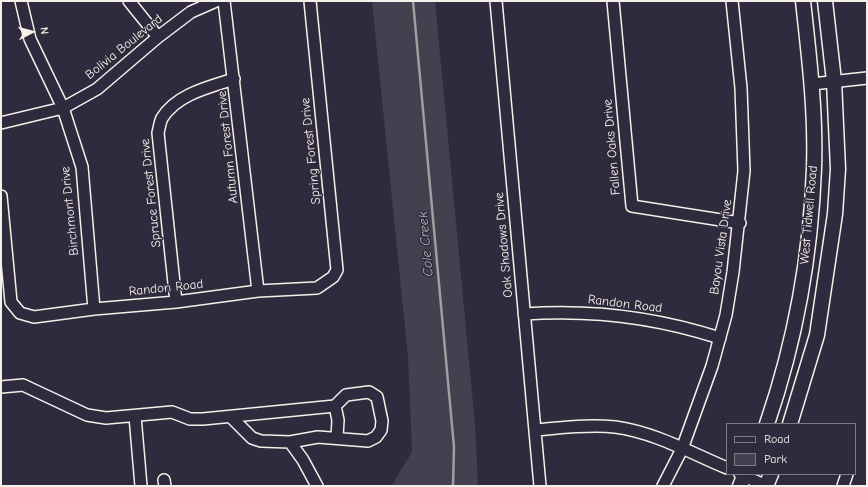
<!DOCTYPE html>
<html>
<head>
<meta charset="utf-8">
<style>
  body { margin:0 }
  #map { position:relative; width:868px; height:487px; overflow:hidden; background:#2f2a3d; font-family:"Comic Neue",sans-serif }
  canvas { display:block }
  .frame { position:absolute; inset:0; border:2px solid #f4f1e8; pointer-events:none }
  .legend { position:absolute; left:726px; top:423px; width:130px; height:52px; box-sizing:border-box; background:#2f2a3d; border:1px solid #7e7a81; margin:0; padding:5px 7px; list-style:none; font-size:12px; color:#f4f1e8 }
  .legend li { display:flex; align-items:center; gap:8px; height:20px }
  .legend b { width:20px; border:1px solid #7e7a81 }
  .north { position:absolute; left:12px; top:12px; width:40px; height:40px; -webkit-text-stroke:3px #2f2a3d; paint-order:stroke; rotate:84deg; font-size:11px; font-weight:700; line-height:16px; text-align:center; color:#f4f1e8 }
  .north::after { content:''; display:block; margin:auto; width:14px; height:18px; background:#f4f1e8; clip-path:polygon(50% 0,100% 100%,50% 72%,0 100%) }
</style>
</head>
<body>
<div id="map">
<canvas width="868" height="487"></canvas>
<div class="frame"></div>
<ul class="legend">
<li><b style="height:5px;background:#2f2a3d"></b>Road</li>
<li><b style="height:11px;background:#454050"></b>Park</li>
</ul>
<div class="north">N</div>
</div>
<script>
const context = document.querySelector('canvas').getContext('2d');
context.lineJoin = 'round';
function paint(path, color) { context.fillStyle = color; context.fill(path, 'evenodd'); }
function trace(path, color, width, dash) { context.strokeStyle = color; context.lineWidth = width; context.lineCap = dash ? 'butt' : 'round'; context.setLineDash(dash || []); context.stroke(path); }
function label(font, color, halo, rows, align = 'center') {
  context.font = font + ' "Comic Neue",sans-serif'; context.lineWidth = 3; context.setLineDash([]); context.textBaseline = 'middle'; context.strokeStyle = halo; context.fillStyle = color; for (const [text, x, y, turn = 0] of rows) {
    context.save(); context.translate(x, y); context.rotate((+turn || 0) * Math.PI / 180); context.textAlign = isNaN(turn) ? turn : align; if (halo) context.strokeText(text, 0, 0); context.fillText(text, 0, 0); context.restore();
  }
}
const green = new Path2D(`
  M 372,1 L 435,1 L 475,424 L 478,486 L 393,486 L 392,485 L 412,452 L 408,357 Z`);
const stream = new Path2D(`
  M 413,1 L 454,447 L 453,486`);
const minor = new Path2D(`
  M 21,1 L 30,39 L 63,108 L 82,167 L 94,309
  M 129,1 L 158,37
  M 224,1 L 258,291
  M 496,1 L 540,486
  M 613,1 L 632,206 L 740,223
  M 812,84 L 867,78
  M 1,123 L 63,108 L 97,89 L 158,37 L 191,12 L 216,1
  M 1,196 L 11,302 L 20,313 L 34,317 L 94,309 L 176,302 L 258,291 L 317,288 L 333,277 L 337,270 L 310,1
  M 176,302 L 158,133 C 159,129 160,122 162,118 C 177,94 209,87 234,79
  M 524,314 C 593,309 655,317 720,338
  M 1,387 L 23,385 L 87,415 L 106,418 L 172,412 L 190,419 L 203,419 L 335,406 L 346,395 L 369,392 L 377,397 L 382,421 L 381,430 L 376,437 L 368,441 L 318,437 L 290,442 L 261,441 L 252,438 L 231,417
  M 335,406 L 338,420 L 337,437
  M 135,416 L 141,486
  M 535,430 C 561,428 588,424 615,427 C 654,432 691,453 727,468
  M 290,442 L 303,460 L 317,486
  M 740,474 L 766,486
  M 164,480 L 165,486
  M 663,486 L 682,449 L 712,366 L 726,315 L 733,272 L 744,171 L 741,88 L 732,1
  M 843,486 L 847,474`);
const major = new Path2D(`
  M 767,424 C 795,342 811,255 814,168 C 816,112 809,56 803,1
  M 790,424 L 817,335 L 835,214 L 838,169 L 834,81 L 825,1
  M 740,486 L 745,474
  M 766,486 L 771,474`);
const streetNames = [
  ["Bolivia Boulevard",124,47,-39],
  ["Autumn Forest Drive",228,147,-96],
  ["Fallen Oaks Drive",612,147,-95],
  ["Spring Forest Drive",311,151,-96],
  ["Spruce Forest Drive",151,193,-96],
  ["Birchmont Drive",70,211,-96],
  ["West Tidwell Road",809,215,-85],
  ["Oak Shadows Drive",504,245,-95],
  ["Bayou Vista Drive",721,247,-82],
  ["Randon Road",166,288,-6],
  ["Randon Road",625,304,7]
];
const waterNames = [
  ["Cole Creek",426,244,-95]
];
paint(green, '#454050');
trace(stream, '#a19ea0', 2.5);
trace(minor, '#f4f1e8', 14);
trace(major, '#f4f1e8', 17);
trace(minor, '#2f2a3d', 11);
trace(major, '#2f2a3d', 14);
label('13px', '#f4f1e8', '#2f2a3d', streetNames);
label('italic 14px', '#b6b2b2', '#2f2a3d', waterNames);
</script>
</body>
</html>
